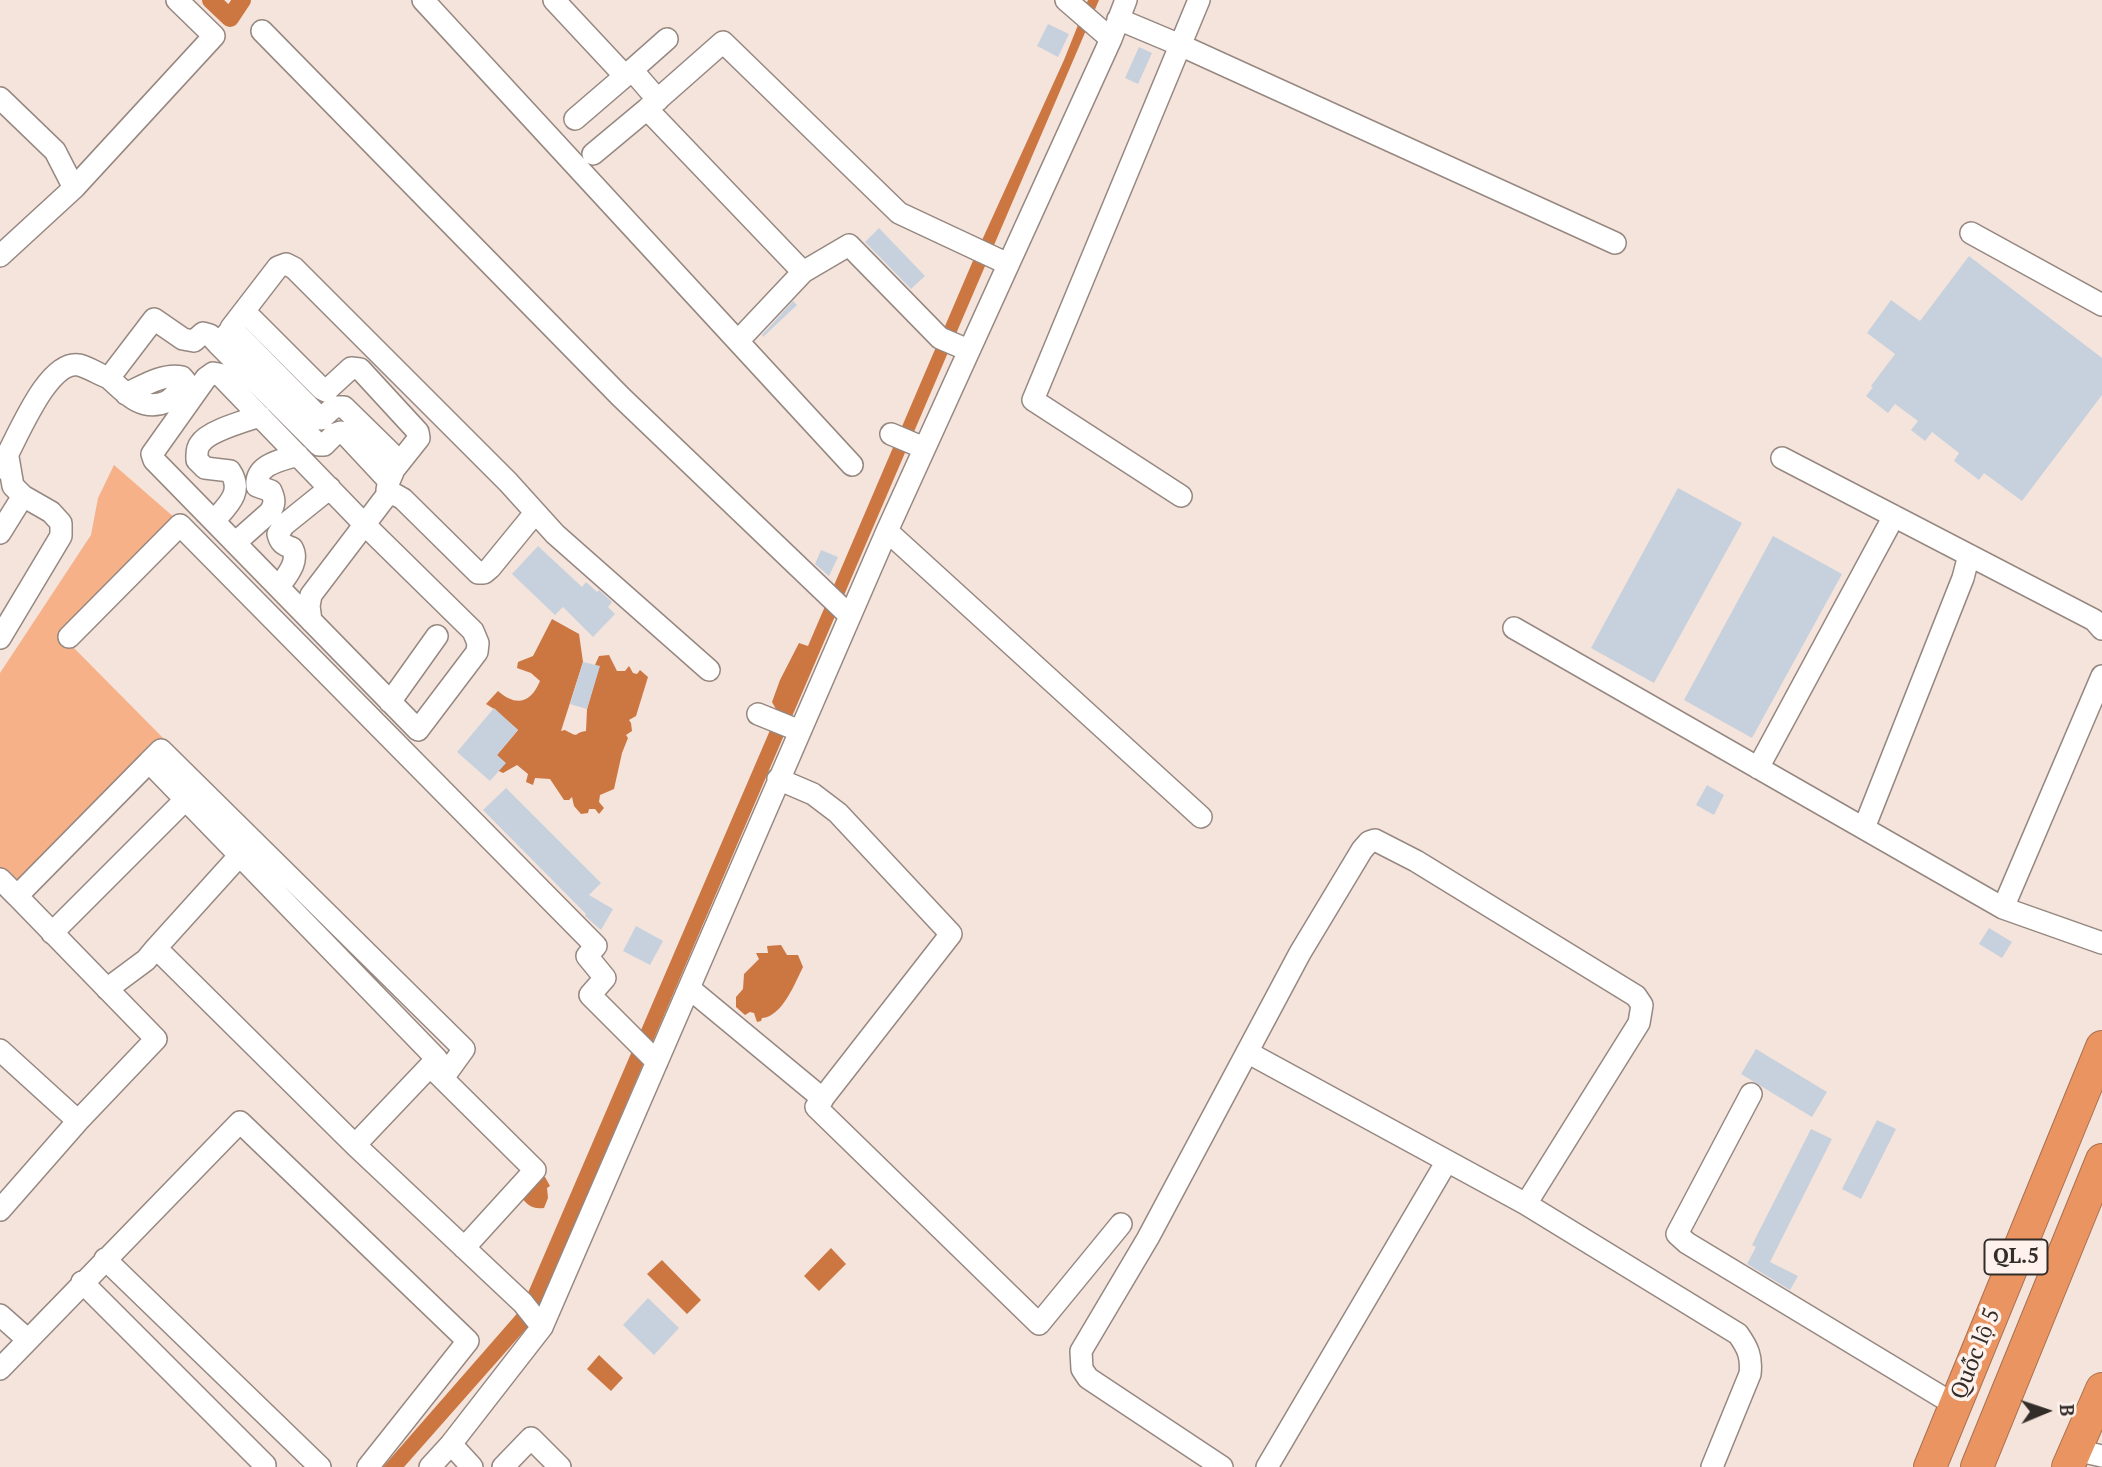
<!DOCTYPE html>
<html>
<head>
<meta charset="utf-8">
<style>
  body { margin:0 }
  #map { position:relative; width:2102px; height:1467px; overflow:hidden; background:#f4e4dc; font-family:"PT Serif",serif }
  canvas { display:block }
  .north { position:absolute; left:2011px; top:1376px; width:70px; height:70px; -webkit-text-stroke:5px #fff2ec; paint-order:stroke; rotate:88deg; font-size:19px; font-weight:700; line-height:28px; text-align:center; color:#332d2a }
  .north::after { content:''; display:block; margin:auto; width:24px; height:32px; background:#332d2a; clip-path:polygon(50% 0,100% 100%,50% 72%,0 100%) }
</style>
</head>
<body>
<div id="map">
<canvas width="2102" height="1467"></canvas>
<div class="north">B</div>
</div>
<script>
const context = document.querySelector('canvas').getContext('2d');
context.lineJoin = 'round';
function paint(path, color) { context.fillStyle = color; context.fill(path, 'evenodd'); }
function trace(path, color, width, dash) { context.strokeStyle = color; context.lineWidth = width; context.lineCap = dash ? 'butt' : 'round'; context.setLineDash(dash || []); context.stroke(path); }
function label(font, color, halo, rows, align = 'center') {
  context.font = font + ' "PT Serif",serif'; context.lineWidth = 7; context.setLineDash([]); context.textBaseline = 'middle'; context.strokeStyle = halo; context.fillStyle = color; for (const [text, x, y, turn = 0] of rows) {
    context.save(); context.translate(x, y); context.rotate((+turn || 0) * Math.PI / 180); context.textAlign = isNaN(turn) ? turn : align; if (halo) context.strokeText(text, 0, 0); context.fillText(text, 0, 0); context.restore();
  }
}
const green = new Path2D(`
  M 114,465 L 183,525 L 69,637 L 73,647 L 167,742 L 17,896 L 0,879 L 0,673 L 91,535 L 98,498 Z`);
const water = new Path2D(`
  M 1088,0 L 1099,0 L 533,1321 L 404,1467 L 383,1467 L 521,1309 L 774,721 L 777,711 L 772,702 L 780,680 L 799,643 L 808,646 L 978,249 L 1064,60 Z
  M 552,619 L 579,634 L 583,662 L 561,731 L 565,730 C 581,739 572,733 586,731 L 587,709 L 599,667 L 595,665 L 599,656 L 609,655 L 617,671 L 625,671 L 629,666 L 633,673 L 637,674 L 640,670 L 648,677 L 636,716 L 629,720 L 631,723 L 632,731 L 626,735 L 628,738 L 622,753 L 614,789 L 600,795 L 599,802 L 604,808 L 599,814 L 595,809 L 589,809 L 588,813 L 581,814 L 574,806 L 572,797 L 569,800 L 564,800 L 550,779 L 535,778 L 533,785 L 526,782 L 528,774 L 517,765 L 503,773 L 499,771 L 497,755 L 518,730 L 494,709 L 486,704 L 498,691 C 516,707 531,703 540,681 L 531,673 L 517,668 L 518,662 L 533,656 Z
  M 781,945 L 787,955 L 798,955 L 803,967 C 795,983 782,1017 762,1018 L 761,1021 L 757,1022 L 754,1013 L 750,1012 L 745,1015 L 736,1007 L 736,997 L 743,989 L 744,974 L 759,959 L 756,953 L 768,953 L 767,946 Z
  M 538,1174 L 545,1177 L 550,1186 L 547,1188 L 548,1198 L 544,1208 C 531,1210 526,1203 518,1194 Z
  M 831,1248 L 846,1264 L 819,1291 L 804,1276 Z
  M 662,1260 L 701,1300 L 687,1314 L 647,1274 Z
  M 599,1355 L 623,1378 L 611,1391 L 587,1369 Z`);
const canal = new Path2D(`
  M 211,0 L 230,18 L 242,0`);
const building = new Path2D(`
  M 1048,24 L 1069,34 L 1058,57 L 1037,46 Z
  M 1139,47 L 1152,53 L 1138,84 L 1125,78 Z
  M 879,228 L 925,276 L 911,289 L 865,242 Z
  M 1969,256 L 2102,358 L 2102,395 L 2022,501 L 1984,473 L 1979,480 L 1954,461 L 1959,453 L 1932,432 L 1925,441 L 1911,430 L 1918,421 L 1895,404 L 1888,413 L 1866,396 L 1873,387 L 1871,386 L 1895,354 L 1867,333 L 1891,300 L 1920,321 Z
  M 793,301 L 797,305 L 763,337 L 762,335 Z
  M 1678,488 L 1742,523 L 1654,683 L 1591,648 Z
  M 1773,536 L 1842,574 L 1752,738 L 1684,700 Z
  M 538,546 L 582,587 L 586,582 L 597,592 L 599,590 L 612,602 L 608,607 L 615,614 L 593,637 L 563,607 L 555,615 L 512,574 Z
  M 821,550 L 838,557 L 829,576 L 815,564 Z
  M 583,662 L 600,666 L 587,709 L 570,704 Z
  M 494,708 L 518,730 L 497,755 L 506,763 L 490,781 L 457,752 Z
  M 1707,785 L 1724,795 L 1714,815 L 1696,805 Z
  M 506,788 L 601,883 L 589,895 L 613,909 L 601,930 L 585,916 L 586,914 L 483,810 Z
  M 636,926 L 663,941 L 650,965 L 623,951 Z
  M 1989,928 L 2012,942 L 2002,958 L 1979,944 Z
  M 1756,1049 L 1827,1092 L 1812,1117 L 1741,1074 Z
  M 1877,1120 L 1896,1129 L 1861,1199 L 1842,1189 Z
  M 1811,1129 L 1832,1139 L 1770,1262 L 1798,1276 L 1790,1290 L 1747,1264 L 1756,1247 L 1752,1245 Z
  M 648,1298 L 679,1328 L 654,1355 L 623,1325 Z`);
const minor = new Path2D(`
  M 423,0 L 852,465
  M 554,0 L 625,76
  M 1066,0 L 1111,39
  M 1118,19 L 1180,45 L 1615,243
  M 262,31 L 621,397 L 850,616
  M 0,98 L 55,151 L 74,188
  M 658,100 L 632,70 L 667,39
  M 575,119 L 632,70
  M 593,154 L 647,109
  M 1971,233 L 2102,305
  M 0,256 L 74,188 L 214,36 L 177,0
  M 245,312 L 322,389 L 326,391 L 351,368 L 360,369 L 418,432 L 419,438 L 396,467
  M 228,333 L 218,344 L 319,445 L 324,445 L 335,434 L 341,432 L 347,436 L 389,481
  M 738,341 L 803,272
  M 968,350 L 940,338 L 849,245 L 803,272 L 647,109 L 723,42 L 899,213 L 1008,264
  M 213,373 L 219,374 L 364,524 L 473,631 L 478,643 L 477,652 L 418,730 L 154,460 L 152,454 L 206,378 Z
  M 109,378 C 125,393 142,412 166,402 C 173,399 180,388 186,382 L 182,377 C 163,373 143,386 126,394
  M 891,434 L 924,448
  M 1782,458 L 2094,620 L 2102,629
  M 0,468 C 15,445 46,359 79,365 C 88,367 100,375 109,378 L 154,319 L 183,339 L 194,341 L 203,333 L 210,335 L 218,344
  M 387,495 C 385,476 403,470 390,452 L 344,407 L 334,407 L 321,419 L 231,328 L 278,267 L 286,264 L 294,268 L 508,482 L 555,534 L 709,670
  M 1181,496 L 1033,400 L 1199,0
  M 214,521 C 228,505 244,492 230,471 L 205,468 L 197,460 C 197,455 196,449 200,444 C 208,431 245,421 260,416
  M 887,531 L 1201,817
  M 0,533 L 23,496 L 13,486 L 8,457
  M 235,543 L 270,512 C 275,504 275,500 271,491 L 257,486 C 255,464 282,460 298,455
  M 279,587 C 286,576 300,562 292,548 C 284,545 280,543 278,534 L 284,525 L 330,488
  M 311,621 L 309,606 L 311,595 L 387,495 L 396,495 L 403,499 L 478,573 L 484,573 L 490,568 L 535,513
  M 1514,628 L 2003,908 L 2102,943
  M 69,637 L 180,525 L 596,946 L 587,956 L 605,978 L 590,995 L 657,1062
  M 0,638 L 61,536 L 61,523 L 51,512 L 23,496
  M 390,702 L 437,636
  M 758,714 L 800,731
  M 149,762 L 161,750 L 464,1049 L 443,1078
  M 1758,768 L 1894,516
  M 778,779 L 813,794 L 838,813 L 951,934 L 816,1107 L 1039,1324 L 1121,1224
  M 1864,828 L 1963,578 L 1969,555
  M 0,879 L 17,896
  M 2003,908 L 2102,676
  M 52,933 L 186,799
  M 156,948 L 240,855
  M 689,988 L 823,1099
  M 107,989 L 146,960 L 156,948 L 355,1145 L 523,1303 L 542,1327
  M 0,1050 L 78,1121
  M 1247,1052 L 1526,1204 L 1738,1334 C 1748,1348 1752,1357 1750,1374 L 1712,1467
  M 1751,1094 L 1677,1234 L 1687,1243 L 1955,1405
  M 355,1145 L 430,1066 L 535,1170 L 464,1248
  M 0,1210 L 78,1121 L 156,1039 L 17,896 L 149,762 L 437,1059 L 430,1066
  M 105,1259 L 320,1467
  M 82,1282 L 265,1465
  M 0,1315 L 27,1339
  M 0,1369 L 240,1122 L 468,1341 L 368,1467
  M 451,1444 L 472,1467
  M 2075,1450 L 2102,1456
  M 430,1467 L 451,1444 L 542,1327 L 887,531 L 1111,39 L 1126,0
  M 503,1467 L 531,1438 L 560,1467
  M 1222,1467 L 1088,1378 L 1082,1369 L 1081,1351 L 1148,1238 L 1300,953 L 1362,850 L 1369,842 L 1375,840 L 1416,861 L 1636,996 L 1642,1005 L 1639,1023 L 1526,1204
  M 1267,1467 L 1447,1161`);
const highway = new Path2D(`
  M 1930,1467 L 2102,1047
  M 1977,1467 L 2102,1160
  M 2068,1467 L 2102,1389`);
const shields = [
  [2016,1257,63]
];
const shieldNames = [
  ["QL.5",2016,1257]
];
const streetNames = [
  ["Quốc lộ 5",1976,1354,-68]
];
paint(green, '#f6b189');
paint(water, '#cc7641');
trace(canal, '#cc7641', 18);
paint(building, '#c7d1dd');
trace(minor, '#968881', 24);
trace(highway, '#aa704e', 34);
trace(minor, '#fff', 21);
trace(highway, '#ea9462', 32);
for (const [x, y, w] of shields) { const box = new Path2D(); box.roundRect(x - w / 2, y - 17.5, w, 35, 5); context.fillStyle = '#fff2ec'; context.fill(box); trace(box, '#332d2a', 2); }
label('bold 21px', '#332d2a', null, shieldNames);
label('23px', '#332d2a', '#fff2ec', streetNames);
</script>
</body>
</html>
